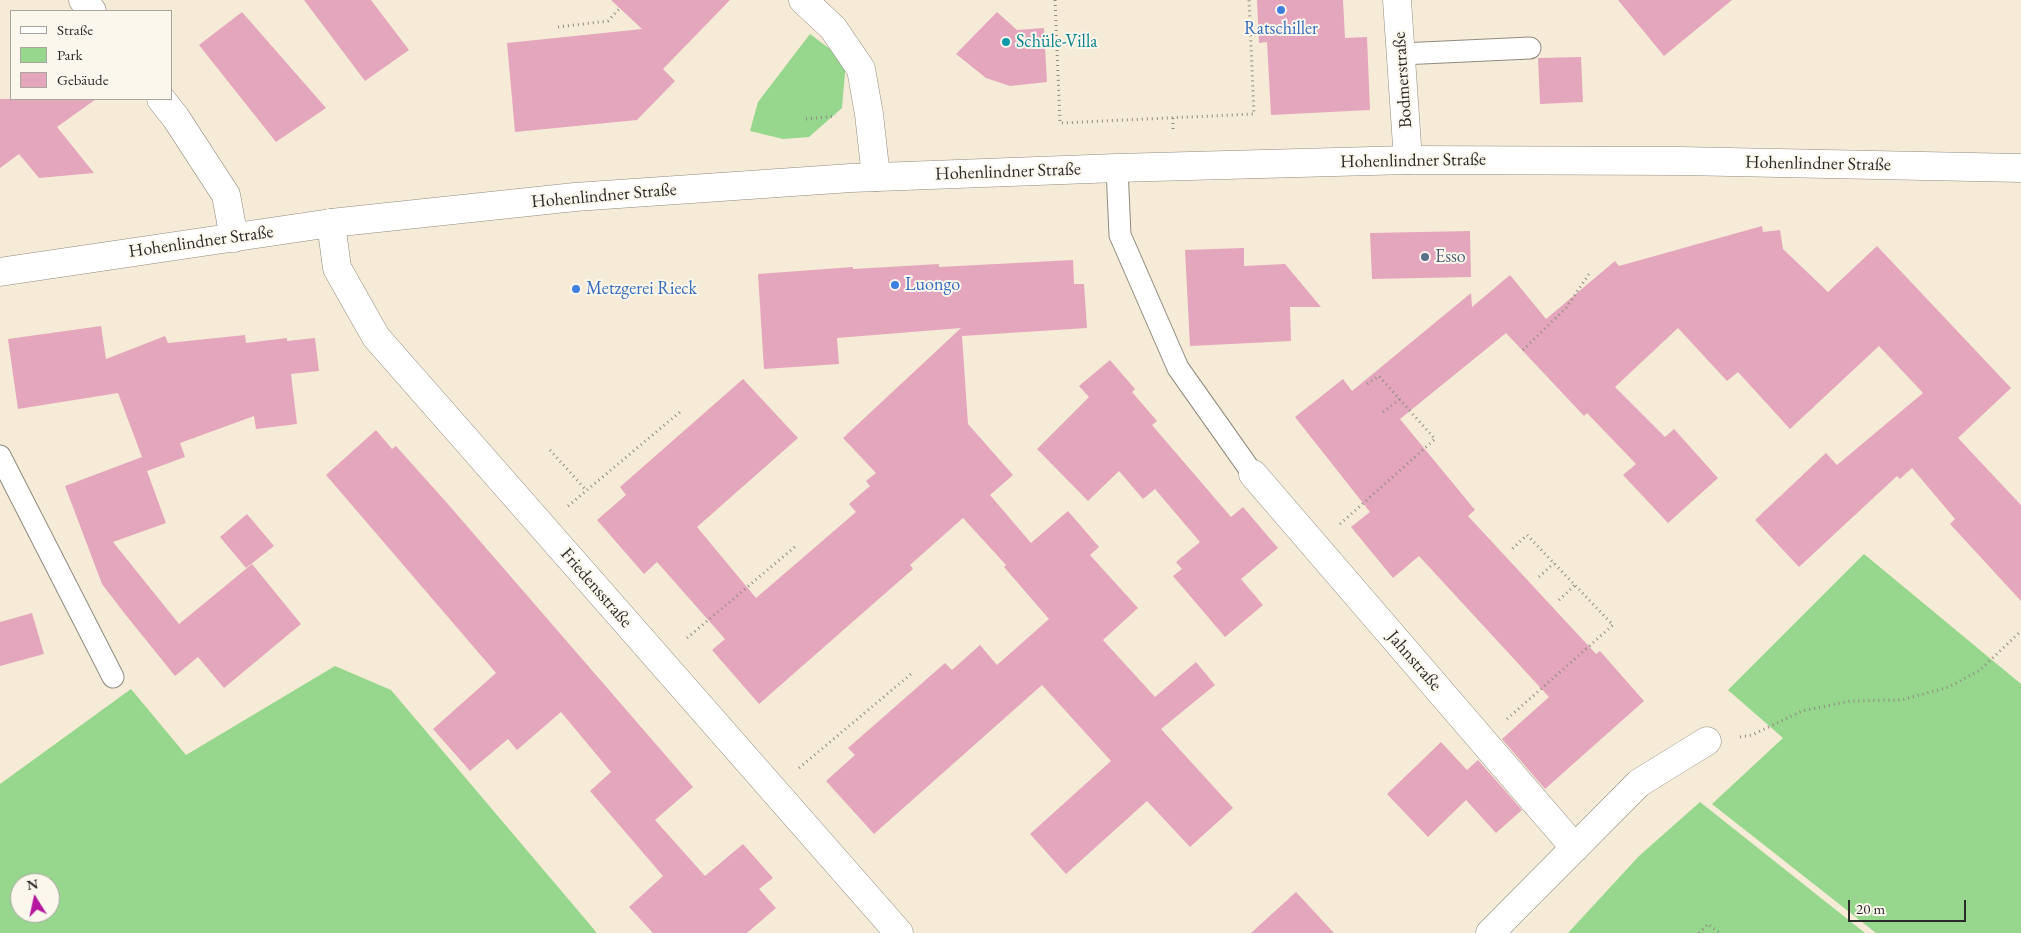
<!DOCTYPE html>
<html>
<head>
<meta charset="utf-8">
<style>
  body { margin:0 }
  #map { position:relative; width:2021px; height:933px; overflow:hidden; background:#f6ebd6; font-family:"EB Garamond",serif }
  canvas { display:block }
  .legend { position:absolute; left:10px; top:10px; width:162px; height:90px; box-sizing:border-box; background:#fbf7ec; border:1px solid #a8a59f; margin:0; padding:6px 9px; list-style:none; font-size:15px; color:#2b2b2b }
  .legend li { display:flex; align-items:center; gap:10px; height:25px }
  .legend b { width:25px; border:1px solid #a8a59f }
  .north { position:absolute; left:10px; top:873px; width:50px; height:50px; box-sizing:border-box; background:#fbf7ec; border:1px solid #a8a59f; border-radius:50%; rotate:350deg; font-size:14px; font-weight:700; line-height:20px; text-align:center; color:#2b2b2b }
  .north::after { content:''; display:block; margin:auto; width:18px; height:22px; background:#b5179e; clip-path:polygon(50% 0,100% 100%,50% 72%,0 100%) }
  .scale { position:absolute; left:1848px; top:900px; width:118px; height:22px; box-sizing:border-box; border:2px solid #2b2b2b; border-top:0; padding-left:6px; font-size:15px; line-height:18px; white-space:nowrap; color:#2b2b2b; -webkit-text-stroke:4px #fbf7ec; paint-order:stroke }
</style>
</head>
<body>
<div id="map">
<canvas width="2021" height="933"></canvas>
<ul class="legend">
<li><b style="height:6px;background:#fff"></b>Straße</li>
<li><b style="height:14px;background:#96d68d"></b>Park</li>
<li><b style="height:14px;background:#e4a6bd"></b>Gebäude</li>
</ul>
<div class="north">N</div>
<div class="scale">20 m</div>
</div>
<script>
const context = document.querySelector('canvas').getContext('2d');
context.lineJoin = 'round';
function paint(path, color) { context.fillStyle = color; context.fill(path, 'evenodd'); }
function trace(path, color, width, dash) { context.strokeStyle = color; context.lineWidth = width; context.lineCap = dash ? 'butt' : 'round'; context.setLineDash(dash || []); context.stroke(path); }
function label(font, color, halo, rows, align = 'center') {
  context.font = font + ' "EB Garamond",serif'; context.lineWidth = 4; context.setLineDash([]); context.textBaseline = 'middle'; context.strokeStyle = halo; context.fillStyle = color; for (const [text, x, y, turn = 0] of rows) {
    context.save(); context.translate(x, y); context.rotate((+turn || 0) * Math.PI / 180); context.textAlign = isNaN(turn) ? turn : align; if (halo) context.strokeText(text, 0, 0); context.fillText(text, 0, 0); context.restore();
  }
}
const green = new Path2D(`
  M 810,34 L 846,61 L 842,108 L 809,137 L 783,139 L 750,131 L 758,102 Z
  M 1864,554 L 2021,684 L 2021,933 L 1876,933 L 1712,804 L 1783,738 L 1728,690 Z
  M 335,666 L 391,690 L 597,933 L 0,933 L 0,784 L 131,689 L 186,755 ZM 20,883 L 50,883 L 50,913 L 20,913 Z
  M 1700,802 L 1865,933 L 1568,933 L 1639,856 Z`);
const building = new Path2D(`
  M 304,0 L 371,0 L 409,50 L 365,81 Z
  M 611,0 L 730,0 L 663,69 L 675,81 L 637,120 L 515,132 L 507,43 L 642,29 Z
  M 1257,0 L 1343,0 L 1345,38 L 1367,37 L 1370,110 L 1271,115 L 1267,42 L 1259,43 Z
  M 1618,0 L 1732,0 L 1664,56 Z
  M 242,12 L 326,108 L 276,142 L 199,45 Z
  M 997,12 L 1017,30 L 1044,28 L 1047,82 L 1010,86 L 986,78 L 956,54 Z
  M 1581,57 L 1583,102 L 1540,104 L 1538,58 Z
  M 0,99 L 96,99 L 57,127 L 94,173 L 39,178 L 19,154 L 0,168 Z
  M 1762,226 L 1763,232 L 1780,230 L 1783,249 L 1828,292 L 1877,246 L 2011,388 L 1958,438 L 2021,505 L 2021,601 L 1950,524 L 1955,519 L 1912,468 L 1900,479 L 1897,476 L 1799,567 L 1755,520 L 1826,453 L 1837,465 L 1923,393 L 1879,346 L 1790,429 L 1738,372 L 1727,381 L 1678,328 L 1615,387 L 1665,437 L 1674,429 L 1718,478 L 1668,523 L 1623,475 L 1636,464 L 1587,413 L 1584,416 L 1506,333 L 1400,419 L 1475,510 L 1468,516 L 1596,654 L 1600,651 L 1644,701 L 1545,789 L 1502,739 L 1549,697 L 1419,556 L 1393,578 L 1351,527 L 1370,512 L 1295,417 L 1343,379 L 1352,391 L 1471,293 L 1472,307 L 1510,275 L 1546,319 L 1615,261 L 1619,266 Z
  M 1470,231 L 1471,277 L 1372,279 L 1370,233 Z
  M 1244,248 L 1244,266 L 1285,264 L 1321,307 L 1290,307 L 1291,341 L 1190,346 L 1185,250 Z
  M 1073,260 L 1074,284 L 1084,284 L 1087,328 L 962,336 L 968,424 L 1013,475 L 990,495 L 1031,543 L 1068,511 L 1099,547 L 1090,555 L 1138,608 L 1103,640 L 1155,697 L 1196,662 L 1215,685 L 1161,729 L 1233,808 L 1190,847 L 1147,801 L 1066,874 L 1030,834 L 1111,761 L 1042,685 L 874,834 L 826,781 L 855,755 L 848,748 L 945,663 L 952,670 L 980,645 L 997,665 L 1049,619 L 1004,567 L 1006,565 L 963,518 L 910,565 L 913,569 L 759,704 L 712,650 L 725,639 L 657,562 L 644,574 L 597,520 L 626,495 L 620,487 L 743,379 L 798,438 L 697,527 L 756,598 L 856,512 L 849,504 L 870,486 L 866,481 L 876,473 L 843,438 L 961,328 L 837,338 L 839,364 L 764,369 L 758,274 L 853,267 L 853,269 L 939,264 L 939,267 Z
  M 101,326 L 106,359 L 165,336 L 168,343 L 245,335 L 246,343 L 287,338 L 287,341 L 315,338 L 319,371 L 291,374 L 297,424 L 256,429 L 254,416 L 180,443 L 185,457 L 147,471 L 166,523 L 113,542 L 179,624 L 252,564 L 301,624 L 224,688 L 198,657 L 175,676 L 125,614 L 102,584 L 65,486 L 142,457 L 118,393 L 18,409 L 8,339 Z
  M 1110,360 L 1135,389 L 1132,392 L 1157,421 L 1152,425 L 1231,517 L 1243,507 L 1278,548 L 1241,579 L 1263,605 L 1225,637 L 1173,576 L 1182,569 L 1176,562 L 1200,542 L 1155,489 L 1143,499 L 1119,471 L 1088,501 L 1037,449 L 1089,397 L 1079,386 Z
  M 376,430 L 392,449 L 396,446 L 447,503 L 693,787 L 655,820 L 705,876 L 743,844 L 773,878 L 759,889 L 776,908 L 747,933 L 653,933 L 629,907 L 663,876 L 590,791 L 611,772 L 561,712 L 517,750 L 508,739 L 470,771 L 433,729 L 496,673 L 326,475 Z
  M 247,514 L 274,546 L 246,568 L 220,537 Z
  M 32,613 L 44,654 L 0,666 L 0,622 Z
  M 1441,742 L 1467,770 L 1478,760 L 1522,810 L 1496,833 L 1466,800 L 1428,837 L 1387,794 Z
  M 1296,892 L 1334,933 L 1251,933 Z`);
const path = new Path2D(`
  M 1055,0 L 1060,123 L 1254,114 L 1249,0
  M 558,27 L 608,21 L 620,8
  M 1173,118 L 1173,131
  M 806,119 L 836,116
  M 1523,350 L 1566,308 L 1591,271
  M 1383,412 L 1400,399
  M 550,450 L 586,490
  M 568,506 L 680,412
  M 1340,524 L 1435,439 L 1379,376 L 1367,384
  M 1539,577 L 1554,563
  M 1559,600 L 1575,585
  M 687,638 L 797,545
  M 1507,719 L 1613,625 L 1527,535 L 1512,549
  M 1740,737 L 1752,735 L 1802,711 L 1851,701 L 1901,700 L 1949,687 L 1980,670 L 2021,631
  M 799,768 L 911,674
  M 1699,933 L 1708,924 L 1720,933`);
const service = new Path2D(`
  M 1401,54 L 1530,48
  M 1117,168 L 1120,235 L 1178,368 L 1253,474
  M 0,456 L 113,677`);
const minor = new Path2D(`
  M 83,0 L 92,11
  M 803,0 L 833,28 L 861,69 L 869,114 L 876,177
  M 1397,0 L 1408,160
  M 161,99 L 176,118 L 226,195 L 234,238
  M 331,223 L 337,268 L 376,337 L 899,933
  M 1253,474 L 1575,848
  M 1490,933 L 1639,783 L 1707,741`);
const tertiary = new Path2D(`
  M 0,272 L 331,223 L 575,197 L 851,178 L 1117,168 L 1408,160 L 1681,161 L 2021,168`);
const markers = [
  [1281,10,5,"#3f7fe0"],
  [1006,42,5,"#0f9aa8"],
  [1425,257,5,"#5c6f8a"],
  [895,285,5,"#3f7fe0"],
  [576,289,5,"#3f7fe0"]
];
const shopNames = [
  ["Ratschiller",1281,29,"center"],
  ["Luongo",905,285],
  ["Metzgerei Rieck",586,289]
];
const cultureNames = [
  ["Schüle-Villa",1016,42]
];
const streetNames = [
  ["Bodmerstraße",1403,80,-94],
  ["Hohenlindner Straße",1413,161,-1],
  ["Hohenlindner Straße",1818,164,1],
  ["Hohenlindner Straße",1008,172,-2],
  ["Hohenlindner Straße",604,196,-5],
  ["Hohenlindner Straße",201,242,-8],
  ["Friedensstraße",596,588,49],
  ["Jahnstraße",1414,661,49]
];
const serviceNames = [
  ["Esso",1435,257]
];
paint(green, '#96d68d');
paint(building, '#e4a6bd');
trace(service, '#908b80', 23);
trace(minor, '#908b80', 29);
trace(tertiary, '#908b80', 29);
trace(path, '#908b80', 3, [1, 4]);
trace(service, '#fff', 21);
trace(minor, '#fff', 28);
trace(tertiary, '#fff', 28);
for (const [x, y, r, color] of markers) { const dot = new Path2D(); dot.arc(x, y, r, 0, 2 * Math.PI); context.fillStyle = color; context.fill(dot); trace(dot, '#fbf7ec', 2); }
label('18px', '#366cbe', '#fbf7ec', shopNames, 'left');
label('18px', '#0d838f', '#fbf7ec', cultureNames, 'left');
label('18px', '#2b2b2b', '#fbf7ec', streetNames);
label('18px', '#4e5e75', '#fbf7ec', serviceNames, 'left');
</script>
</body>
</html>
